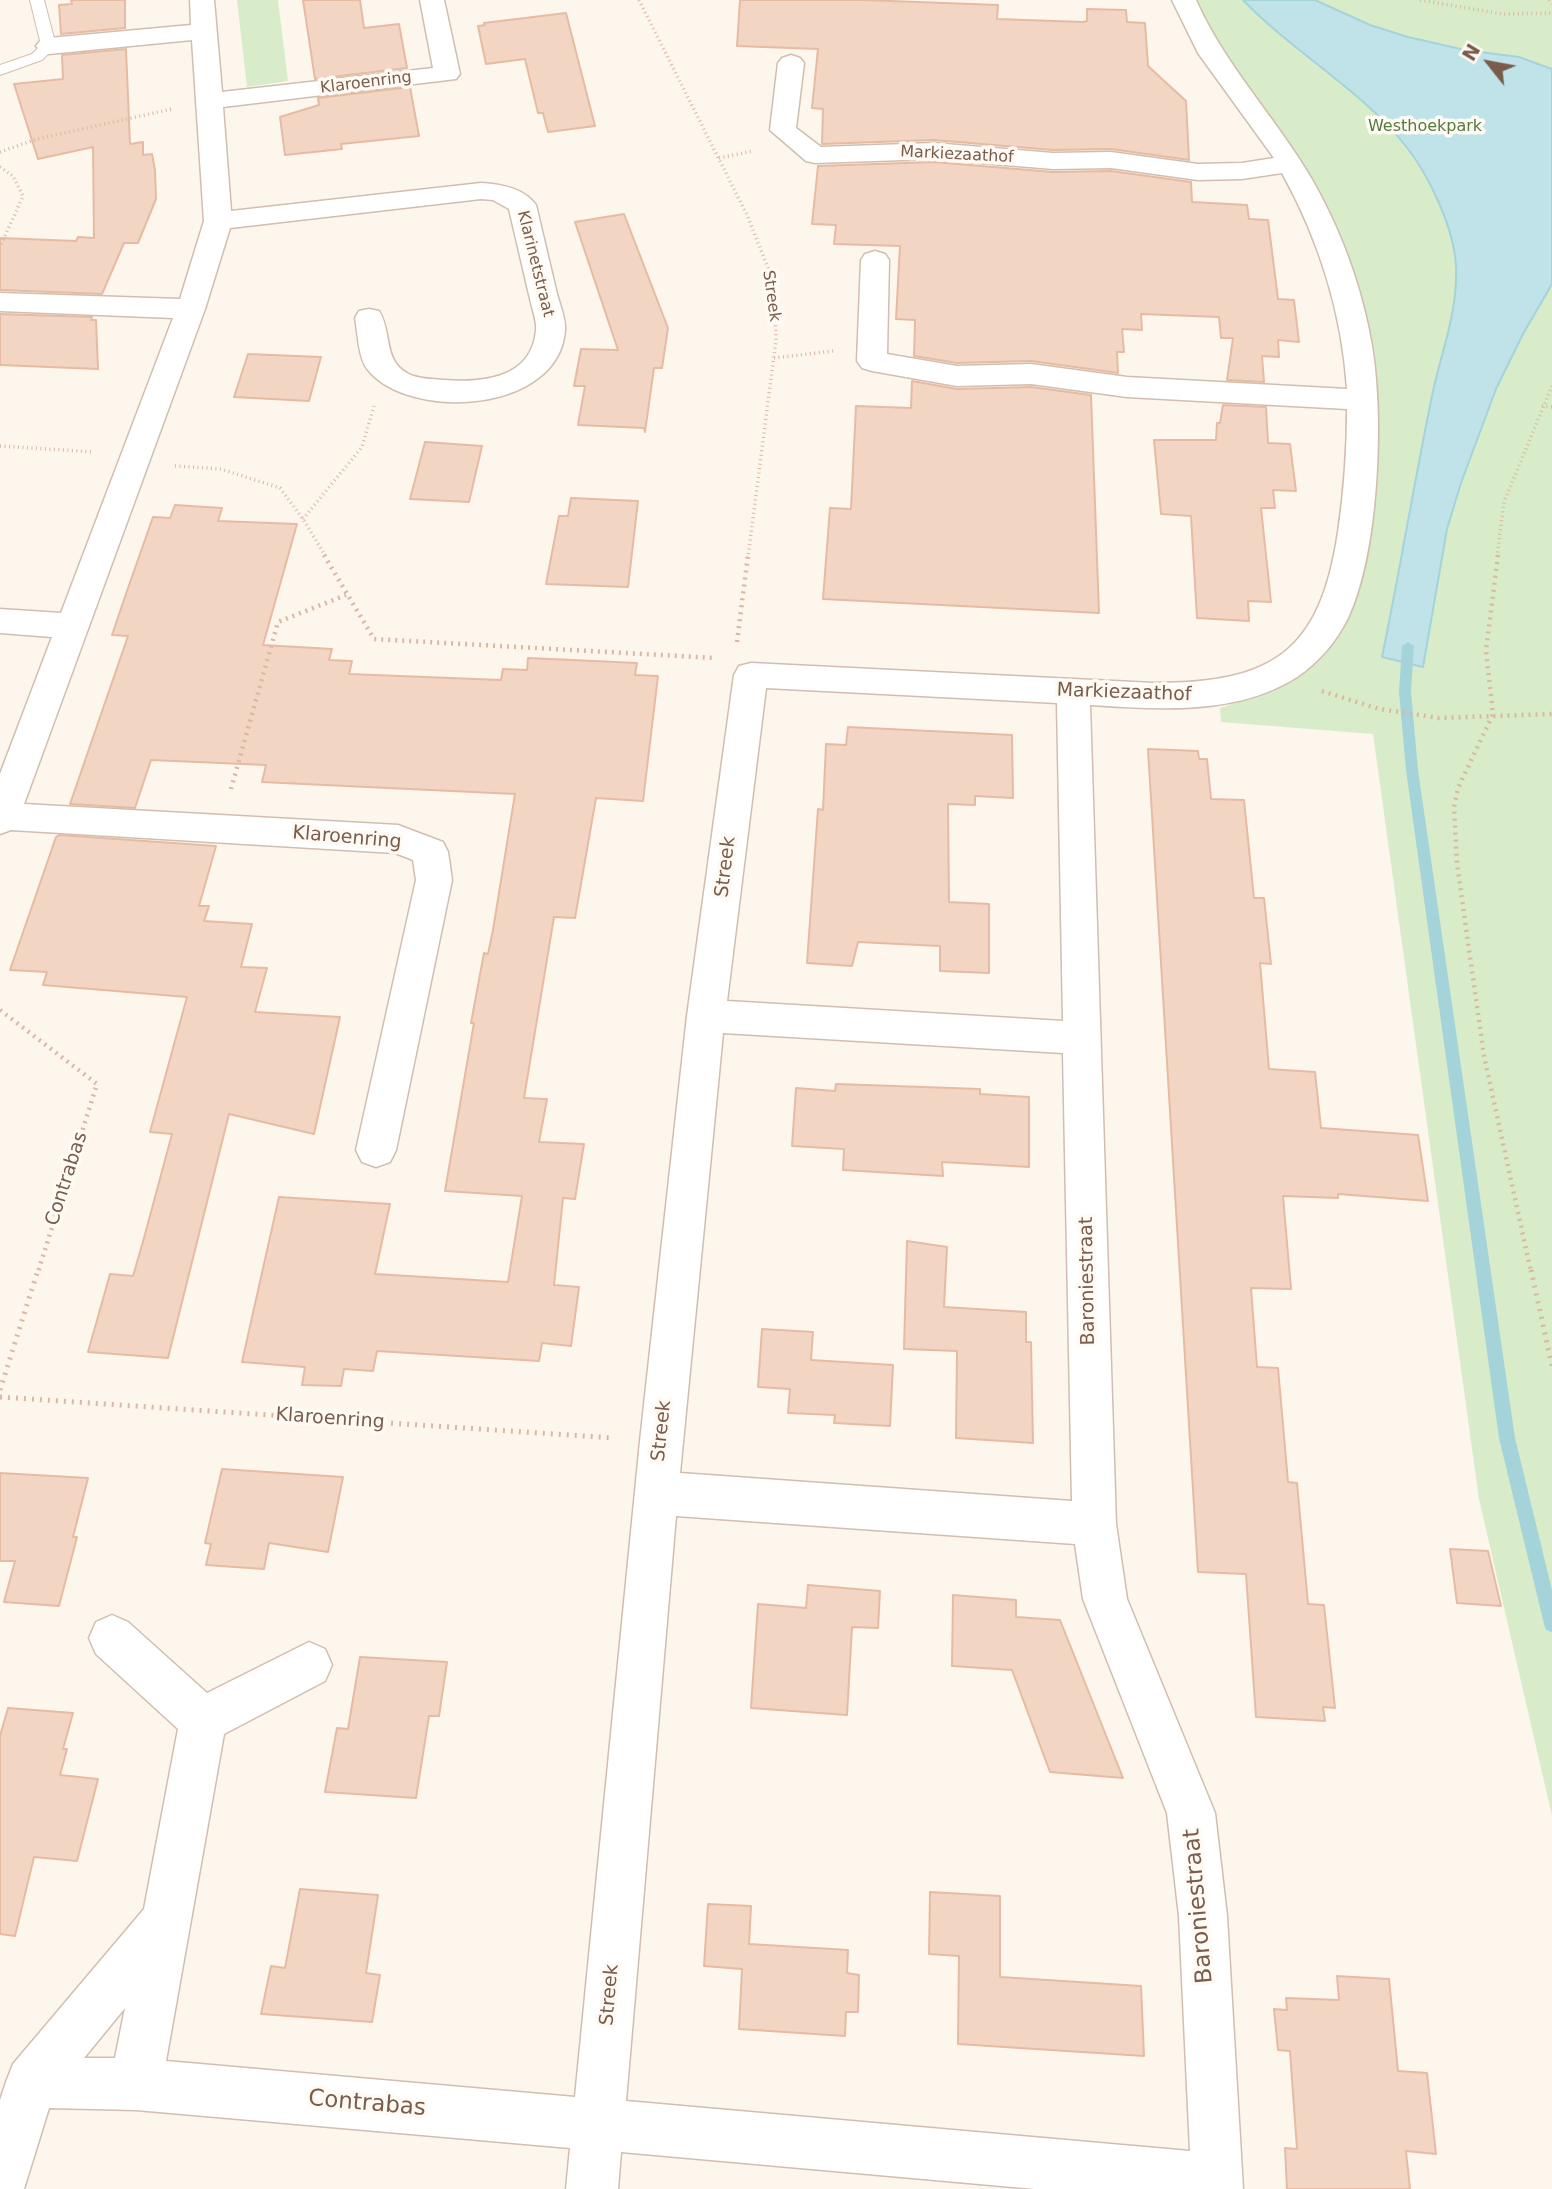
<!DOCTYPE html>
<html>
<head>
<meta charset="utf-8">
<style>
  body { margin:0 }
  #map { position:relative; width:1552px; height:2189px; overflow:hidden; background:#fdf6ec; font-family:"DejaVu Sans",sans-serif }
  canvas { display:block }
  .north { position:absolute; left:1454px; top:28px; width:70px; height:70px; -webkit-text-stroke:5px #fffaf3; paint-order:stroke; rotate:301deg; font-size:19px; font-weight:700; line-height:28px; text-align:center; color:#7a5c4d }
  .north::after { content:''; display:block; margin:auto; width:24px; height:32px; background:#7a5c4d; clip-path:polygon(50% 0,100% 100%,50% 72%,0 100%) }
</style>
</head>
<body>
<div id="map">
<canvas width="1552" height="2189"></canvas>
<div class="north">N</div>
</div>
<script>
const context = document.querySelector('canvas').getContext('2d');
context.lineJoin = 'round';
function paint(path, color) { context.fillStyle = color; context.fill(path, 'evenodd'); }
function trace(path, color, width, dash) { context.strokeStyle = color; context.lineWidth = width; context.lineCap = dash ? 'butt' : 'round'; context.setLineDash(dash || []); context.stroke(path); }
function label(font, color, halo, rows, align = 'center') {
  context.font = font + ' "DejaVu Sans",sans-serif'; context.lineWidth = 7; context.setLineDash([]); context.textBaseline = 'middle'; context.strokeStyle = halo; context.fillStyle = color; for (const [text, x, y, turn = 0] of rows) {
    context.save(); context.translate(x, y); context.rotate((+turn || 0) * Math.PI / 180); context.textAlign = isNaN(turn) ? turn : align; if (halo) context.strokeText(text, 0, 0); context.fillText(text, 0, 0); context.restore();
  }
}
const green = new Path2D(`
  M 237,0 L 278,0 L 288,81 L 247,87 Z
  M 1192,0 L 1552,0 L 1552,1816 L 1479,1499 L 1373,734 L 1221,722 L 1220,708 C 1283,688 1330,674 1351,605 L 1363,327 Z`);
const water = new Path2D(`
  M 1243,0 L 1315,0 L 1370,25 L 1408,37 L 1465,50 L 1519,57 L 1552,69 L 1552,284 L 1523,334 L 1496,389 L 1461,483 L 1447,529 L 1423,667 L 1382,657 C 1400,570 1414,483 1432,396 C 1441,352 1458,313 1456,266 C 1454,228 1429,175 1405,145 C 1359,88 1293,52 1243,0 Z`);
const stream = new Path2D(`
  M 1408,642 L 1414,646 L 1411,692 L 1418,770 L 1515,1438 L 1552,1590 L 1552,1632 L 1546,1630 L 1544,1624 L 1499,1438 L 1406,770 L 1399,692 L 1402,646 Z`);
const building = new Path2D(`
  M 71,0 L 125,0 L 125,28 L 61,34 L 59,5 L 72,4 Z
  M 303,0 L 360,0 L 364,28 L 399,24 L 407,68 L 315,79 Z
  M 740,0 L 864,0 L 998,5 L 997,19 L 1083,22 L 1087,21 L 1087,9 L 1126,10 L 1127,22 L 1145,23 L 1148,66 L 1186,101 L 1189,160 L 1111,149 L 1053,150 L 934,140 L 822,144 L 823,109 L 812,108 L 818,49 L 737,46 Z
  M 566,13 L 595,126 L 548,132 L 543,113 L 538,113 L 525,59 L 486,64 L 478,26 L 485,25 L 484,23 Z
  M 126,49 L 130,144 L 143,142 L 143,155 L 152,154 L 155,170 L 156,199 L 138,243 L 124,243 L 102,294 L 0,290 L 0,238 L 76,241 L 78,237 L 94,238 L 93,147 L 38,159 L 14,84 L 63,79 L 62,55 Z
  M 410,87 L 419,136 L 341,144 L 342,149 L 285,155 L 280,117 L 319,105 L 318,98 Z
  M 934,162 L 1053,172 L 1111,171 L 1191,182 L 1192,202 L 1247,205 L 1249,219 L 1268,220 L 1278,299 L 1294,300 L 1299,342 L 1278,340 L 1279,357 L 1262,356 L 1264,382 L 1227,380 L 1233,338 L 1221,338 L 1219,317 L 1141,314 L 1142,330 L 1122,329 L 1124,352 L 1117,352 L 1118,373 L 1031,361 L 957,363 L 914,356 L 915,320 L 896,319 L 900,246 L 834,244 L 836,225 L 812,224 L 818,166 Z
  M 624,214 L 668,328 L 662,368 L 654,368 L 645,432 L 644,428 L 578,425 L 585,386 L 574,386 L 581,349 L 618,350 L 575,222 Z
  M 0,314 L 92,317 L 91,320 L 96,320 L 98,369 L 0,365 Z
  M 248,354 L 321,357 L 309,401 L 234,397 Z
  M 912,381 L 957,389 L 1031,387 L 1091,395 L 1099,613 L 823,599 L 830,508 L 851,509 L 856,406 L 911,408 Z
  M 1223,405 L 1266,407 L 1268,443 L 1290,444 L 1296,491 L 1273,490 L 1275,508 L 1261,508 L 1271,602 L 1248,601 L 1249,621 L 1197,618 L 1191,516 L 1161,514 L 1154,440 L 1216,440 L 1217,423 L 1220,423 Z
  M 425,442 L 482,446 L 469,502 L 410,499 Z
  M 571,498 L 638,501 L 628,587 L 546,584 L 559,516 L 568,516 Z
  M 175,505 L 222,508 L 218,521 L 297,524 L 263,645 L 332,649 L 329,660 L 352,661 L 349,674 L 501,680 L 503,669 L 527,670 L 528,658 L 637,663 L 635,675 L 658,676 L 643,801 L 596,798 L 575,918 L 554,917 L 524,1098 L 547,1099 L 539,1142 L 584,1144 L 575,1199 L 563,1198 L 554,1285 L 579,1287 L 571,1346 L 542,1343 L 539,1361 L 377,1351 L 373,1371 L 344,1369 L 341,1386 L 302,1385 L 305,1367 L 242,1362 L 279,1197 L 390,1204 L 375,1274 L 508,1282 L 522,1196 L 445,1191 L 474,1023 L 471,1023 L 484,953 L 488,954 L 493,930 L 515,794 L 262,782 L 266,765 L 151,760 L 135,808 L 70,804 L 128,636 L 112,635 L 128,588 L 153,517 L 170,518 Z
  M 848,727 L 1012,735 L 1013,798 L 975,796 L 975,805 L 948,804 L 949,902 L 989,904 L 989,973 L 940,971 L 940,946 L 858,942 L 852,966 L 807,963 L 818,809 L 823,810 L 826,744 L 846,745 Z
  M 1148,749 L 1198,751 L 1199,759 L 1207,759 L 1211,799 L 1244,800 L 1254,898 L 1264,898 L 1271,964 L 1260,963 L 1269,1069 L 1315,1072 L 1321,1128 L 1418,1135 L 1428,1201 L 1338,1194 L 1338,1198 L 1283,1196 L 1291,1289 L 1251,1288 L 1257,1367 L 1278,1368 L 1288,1482 L 1297,1483 L 1308,1604 L 1324,1605 L 1335,1708 L 1323,1707 L 1325,1721 L 1256,1717 L 1246,1574 L 1198,1572 Z
  M 59,835 L 216,846 L 199,906 L 209,906 L 204,921 L 252,924 L 241,967 L 267,968 L 255,1012 L 340,1017 L 314,1134 L 229,1114 L 168,1358 L 88,1352 L 110,1274 L 133,1276 L 144,1238 L 172,1134 L 150,1132 L 187,997 L 43,985 L 47,972 L 10,970 L 56,837 Z
  M 836,1084 L 980,1089 L 980,1094 L 1029,1097 L 1029,1167 L 942,1162 L 943,1176 L 843,1170 L 844,1149 L 792,1146 L 796,1088 L 835,1091 Z
  M 907,1241 L 947,1247 L 944,1307 L 1026,1312 L 1026,1342 L 1031,1342 L 1033,1443 L 956,1438 L 957,1351 L 904,1349 Z
  M 762,1329 L 813,1332 L 811,1360 L 893,1365 L 890,1426 L 834,1423 L 835,1415 L 788,1413 L 790,1389 L 758,1387 Z
  M 222,1469 L 343,1477 L 328,1552 L 269,1543 L 264,1569 L 206,1565 L 211,1544 L 205,1543 Z
  M 0,1473 L 88,1478 L 73,1537 L 77,1537 L 59,1606 L 4,1602 L 15,1561 L 0,1561 Z
  M 1450,1549 L 1488,1551 L 1501,1606 L 1457,1603 Z
  M 808,1585 L 880,1591 L 878,1628 L 852,1627 L 847,1715 L 751,1708 L 758,1604 L 806,1608 Z
  M 953,1595 L 1016,1600 L 1016,1617 L 1060,1620 L 1123,1778 L 1050,1772 L 1012,1670 L 952,1666 Z
  M 360,1657 L 447,1662 L 439,1716 L 429,1716 L 416,1798 L 325,1792 L 337,1728 L 348,1729 Z
  M 8,1708 L 73,1713 L 63,1749 L 67,1749 L 60,1775 L 98,1779 L 77,1861 L 34,1857 L 15,1936 L 0,1934 L 0,1736 Z
  M 300,1889 L 378,1895 L 366,1973 L 380,1975 L 372,2022 L 261,2014 L 271,1966 L 285,1968 Z
  M 930,1892 L 1000,1896 L 1000,1977 L 1141,1986 L 1144,2056 L 958,2044 L 959,1956 L 929,1954 Z
  M 708,1904 L 751,1906 L 749,1944 L 848,1950 L 847,1973 L 859,1975 L 858,2012 L 846,2012 L 845,2036 L 739,2029 L 742,1969 L 704,1966 Z
  M 1337,1976 L 1389,1979 L 1398,2071 L 1427,2073 L 1436,2154 L 1406,2151 L 1410,2189 L 1287,2189 L 1285,2148 L 1297,2149 L 1290,2051 L 1278,2050 L 1274,2009 L 1287,2010 L 1286,1998 L 1339,2000 Z`);
const pathFar2 = new Path2D(`
  M 639,0 L 747,215 L 768,268 L 775,304 L 776,340 L 748,557
  M 1420,0 L 1502,14 L 1552,13
  M 1549,0 L 1552,4
  M 0,152 L 37,139 L 172,109
  M 719,158 L 753,151
  M 0,167 L 13,176 L 23,196 L 0,247
  M 774,358 L 833,351
  M 1542,406 L 1552,407
  M 0,446 L 94,452
  M 175,466 L 221,469 L 280,488 L 303,519 L 326,557
  M 303,519 L 362,447 L 374,406
  M 1497,557 L 1504,502 L 1552,386`);
const pathFar1 = new Path2D(`
  M 324,555 L 374,639 L 715,658
  M 1498,555 L 1486,651 L 1493,714 L 1458,788 L 1454,807 L 1457,864 L 1484,1056 L 1531,1272
  M 737,642 L 748,555
  M 1322,691 L 1379,709 L 1439,718 L 1552,714
  M 231,789 L 278,622 L 346,595
  M 0,1010 L 97,1084 L 38,1272`);
const path = new Path2D(`
  M 1531,1270 L 1552,1366
  M 0,1390 L 38,1270
  M 0,1397 L 614,1438`);
const service = new Path2D(`
  M 30,0 L 44,0 L 56,46 L 42,60 L 0,75 L 0,65 L 32,54 L 41,45 Z`);
const minor = new Path2D(`
  M 190,0 L 214,0 L 222,92 L 433,68 L 420,0 L 444,0 L 460,74 L 456,79 L 223,107 L 231,211 L 481,183 C 500,184 524,188 536,205 C 543,235 550,264 557,294 C 560,305 566,319 565,330 C 559,414 409,421 368,370 C 358,358 358,333 355,318 L 359,311 L 369,309 L 379,311 C 392,331 383,360 407,373 C 416,379 433,379 444,380 C 481,383 532,379 536,330 C 537,321 532,308 530,299 C 523,269 516,239 509,209 L 493,200 L 481,199 L 230,228 L 205,309 L 24,804 L 398,825 L 443,842 L 448,852 L 452,880 L 396,1150 L 390,1162 L 376,1167 L 362,1162 L 356,1150 L 416,880 L 413,860 L 395,853 L 11,830 L 0,834 L 0,774 L 52,637 L 0,633 L 0,609 L 61,613 L 173,318 L 0,311 L 0,293 L 180,299 L 204,221 L 192,40 L 49,54 L 40,51 L 36,46 L 40,41 L 49,38 L 191,25 Z
  M 1172,0 L 1196,0 C 1230,77 1293,134 1328,210 C 1349,253 1364,299 1372,346 C 1384,418 1379,552 1348,618 C 1336,642 1319,662 1297,677 C 1236,716 1159,709 1090,705 L 1116,1524 L 1127,1599 L 1215,1813 L 1227,1916 L 1243,2189 L 1035,2189 L 621,2152 L 618,2189 L 566,2189 L 570,2148 L 136,2110 L 49,2108 L 24,2189 L 0,2189 L 0,2100 L 6,2082 L 13,2064 L 144,1909 L 178,1729 L 96,1654 L 89,1638 L 96,1622 L 112,1615 L 128,1622 L 207,1693 L 309,1642 L 325,1649 L 332,1665 L 325,1681 L 224,1734 L 166,2061 L 575,2097 L 640,1441 L 687,1016 L 734,675 L 739,666 L 751,663 L 1154,683 C 1273,683 1320,652 1338,532 C 1344,491 1347,450 1347,409 L 1127,397 L 1031,384 L 957,386 L 872,371 L 862,368 L 857,361 L 861,260 L 865,254 L 875,251 L 885,254 L 889,260 L 887,354 L 957,366 L 1031,364 L 1127,377 L 1347,389 C 1342,313 1319,240 1282,173 L 1242,179 L 1198,180 L 1111,168 L 1053,169 L 934,159 L 815,163 L 806,161 L 770,130 L 778,63 L 782,58 L 791,55 L 800,58 L 804,63 L 796,128 L 821,147 L 934,143 L 1053,153 L 1111,152 L 1198,164 L 1242,163 L 1274,158 L 1198,53 ZM 766,688 L 1057,703 L 1063,1021 L 727,1001 ZM 723,1033 L 1063,1053 L 1072,1501 L 680,1473 ZM 676,1516 L 1075,1544 L 1083,1599 L 1167,1813 L 1179,1916 L 1190,2151 L 626,2101 ZM 125,2008 L 115,2058 L 84,2058 Z`);
const farStreetnames = [
  ["Klaroenring",366,83,-7],
  ["Markiezaathof",957,155,3],
  ["Klarinetstraat",535,264,76],
  ["Streek",771,296,82]
];
const farParknames = [
  ["Westhoekpark",1425,127]
];
const streetNames = [
  ["Markiezaathof",1124,693,2],
  ["Klaroenring",347,838,5],
  ["Streek",726,867,-83],
  ["Contrabas",67,1179,-72],
  ["Baroniestraat",1088,1281,-91],
  ["Klaroenring",330,1419,4],
  ["Streek",662,1431,-84],
  ["Streek",610,1995,-85]
];
const nearStreetnames = [
  ["Baroniestraat",1199,1906,-95],
  ["Contrabas",367,2104,5]
];
paint(green, '#d8ecc9');
paint(water, '#bfe3e8');
trace(water, '#a5d3da', 2);
paint(stream, '#a5d3da');
paint(building, '#f3d5c3');
trace(building, '#e6bba3', 2);
trace(service, '#d1beb0', 2);
trace(minor, '#d1beb0', 3);
trace(pathFar2, '#d9b8a5', 3.5, [1, 3.5]);
trace(pathFar1, '#d9b8a5', 4.5, [2, 5]);
trace(path, '#d9b8a5', 5, [2, 6]);
paint(service, '#fff');
paint(minor, '#fff');
label('16px', '#7a5c4d', '#fffaf3', farStreetnames);
label('16px', '#537a41', '#fffaf3', farParknames);
label('19px', '#7a5c4d', '#fffaf3', streetNames);
label('23px', '#7a5c4d', '#fffaf3', nearStreetnames);
</script>
</body>
</html>
